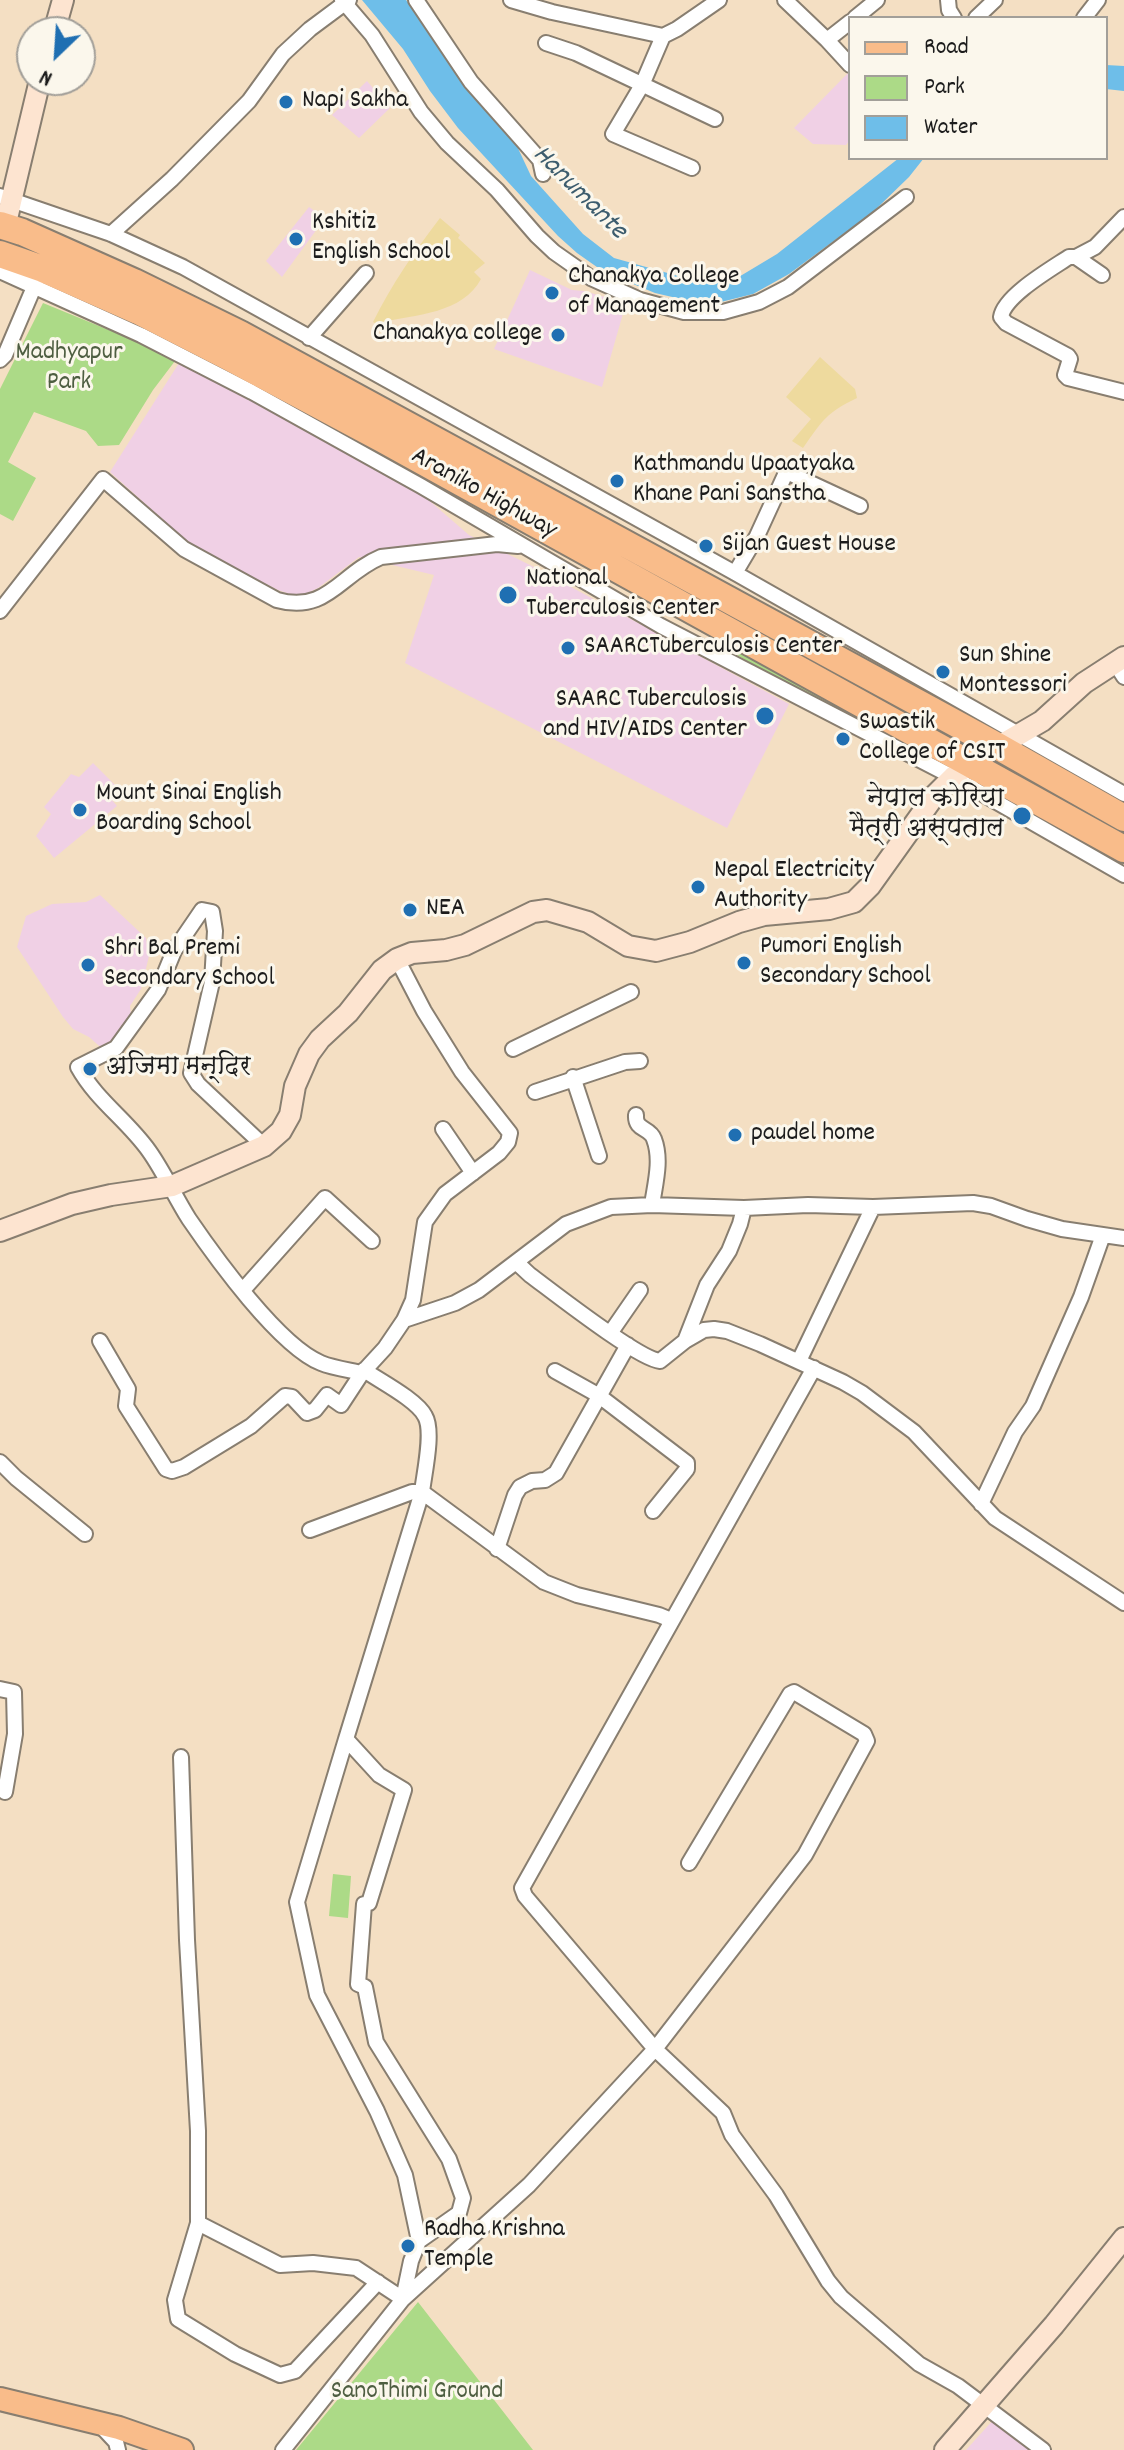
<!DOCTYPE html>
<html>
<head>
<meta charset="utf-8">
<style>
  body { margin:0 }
  #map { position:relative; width:1124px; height:2450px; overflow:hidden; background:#f4dfc3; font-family:Dekko,sans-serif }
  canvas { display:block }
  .legend { position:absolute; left:848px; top:16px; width:260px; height:144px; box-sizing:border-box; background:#fbf7ec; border:2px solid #a29f99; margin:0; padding:10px 14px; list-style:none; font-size:24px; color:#1c1c1c }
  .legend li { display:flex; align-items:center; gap:16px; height:40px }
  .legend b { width:40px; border:2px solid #a29f99 }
  .north { position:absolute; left:16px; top:16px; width:80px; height:80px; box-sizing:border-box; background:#fbf7ec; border:2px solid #a29f99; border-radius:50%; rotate:205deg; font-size:22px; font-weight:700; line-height:32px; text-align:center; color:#1c1c1c }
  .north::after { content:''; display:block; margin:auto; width:28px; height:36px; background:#1f6fb2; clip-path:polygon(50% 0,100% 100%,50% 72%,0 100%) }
</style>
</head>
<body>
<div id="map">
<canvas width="1124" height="2450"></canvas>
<ul class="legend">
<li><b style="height:10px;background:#f9bc8a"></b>Road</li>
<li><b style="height:22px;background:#acda87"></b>Park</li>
<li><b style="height:22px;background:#6ebee9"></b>Water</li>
</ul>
<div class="north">N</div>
</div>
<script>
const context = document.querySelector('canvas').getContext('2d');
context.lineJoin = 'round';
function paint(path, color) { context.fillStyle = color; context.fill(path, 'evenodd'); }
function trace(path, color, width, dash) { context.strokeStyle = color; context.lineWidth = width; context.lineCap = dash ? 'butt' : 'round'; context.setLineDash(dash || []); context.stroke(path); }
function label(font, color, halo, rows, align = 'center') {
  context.font = font + ' Dekko,"Playpen Sans Deva",sans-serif'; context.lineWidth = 6; context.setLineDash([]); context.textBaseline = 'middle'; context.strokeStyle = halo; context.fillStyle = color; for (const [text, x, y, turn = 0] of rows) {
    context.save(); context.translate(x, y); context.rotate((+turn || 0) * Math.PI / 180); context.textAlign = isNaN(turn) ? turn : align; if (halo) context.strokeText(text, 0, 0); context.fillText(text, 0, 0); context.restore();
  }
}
const built = new Path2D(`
  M 849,72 L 850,140 L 846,145 L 813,144 L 794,128 Z
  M 367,81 L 390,108 L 359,138 L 332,115 Z
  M 309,207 L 325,218 L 282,277 L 266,261 Z
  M 530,270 L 572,290 L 584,291 L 626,303 L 602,387 L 494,349 Z
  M 179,363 L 282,413 L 403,478 L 469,535 L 530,565 L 789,704 L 727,828 L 405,663 L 434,575 L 359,557 L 318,588 L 299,597 L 278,590 L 193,547 L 110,472 Z
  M 93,763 L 120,790 L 111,799 L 117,806 L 54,858 L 36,836 L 51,814 L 44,807 L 71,774 L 79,777 Z
  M 100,895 L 146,938 L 149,956 L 141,989 L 130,1006 L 131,1015 L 105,1051 L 89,1037 L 73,1029 L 63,1017 L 17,947 L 26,916 L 52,904 L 86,902 Z
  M 995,2418 L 1033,2450 L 966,2450 Z`);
const green = new Path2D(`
  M 43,303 L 126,337 L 175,361 L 153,390 L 119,445 L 98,446 L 86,431 L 34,412 L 8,462 L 36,478 L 13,521 L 0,514 L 0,389 Z
  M 726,641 L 935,756 L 934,761 L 814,699 L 723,647 Z
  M 333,1874 L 351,1876 L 348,1918 L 329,1916 Z
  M 418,2302 L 533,2450 L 296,2450 Z`);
const sand = new Path2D(`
  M 440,218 L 460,235 L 458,238 L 485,263 L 474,272 L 481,279 C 463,313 416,315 382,322 L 380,326 L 373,322 C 392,284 414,252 440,218 Z
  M 820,357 L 855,389 L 857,398 C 826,413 822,421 803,448 L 792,441 L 811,419 L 786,397 Z`);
const water = new Path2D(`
  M 362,0 L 406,0 L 418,14 L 471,94 L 516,144 L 531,176 L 583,234 L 614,258 L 689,279 L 712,281 L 726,280 L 742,275 L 777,254 L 899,158 L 924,158 L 909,177 L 873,212 L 789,274 L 753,294 L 717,303 L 694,302 L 655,293 L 604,272 L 577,253 L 558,236 L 458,128 L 430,91 L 403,49 Z
  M 1106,65 L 1124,66 L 1124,91 L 1106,89 Z`);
const street = new Path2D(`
  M 342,0 L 372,35 L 421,112 L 447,143 L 497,190 L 537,236 L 554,252 L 591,278 L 640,300 L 684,312 L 723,312 L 759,302 L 788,287 L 906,197
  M 416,0 L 471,82 L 540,160 L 543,174
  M 511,0 L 552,12 L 663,36 L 677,29 L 719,0
  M 785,0 L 827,40 L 850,22
  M 948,0 L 949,10 L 954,18
  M 855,18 L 877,0
  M 976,18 L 995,0
  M 1084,18 L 1098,0
  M 663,36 L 642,85 L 613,134 L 692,168
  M 827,40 L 850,65
  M 546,43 L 576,53 L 715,119
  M 0,196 L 111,234 L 183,267 L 735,573 L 1124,794
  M 111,234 L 172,179 L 249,101 L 283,54 L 310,29 L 349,0
  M 1076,257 L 1095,247 L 1124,217
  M 0,271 L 141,335 L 252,392 L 421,486 L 661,626 L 953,777 L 1124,875
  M 1102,275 L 1076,257 L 1069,257 C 1051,269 1004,296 1001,317 L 1006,323 L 1068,356 L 1070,359 L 1065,375 L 1068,378 L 1124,392
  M 309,338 L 366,273
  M 0,360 L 5,355 L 37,280
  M 735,573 L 757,536 L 785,475 L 789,473 L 860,506
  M 0,611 L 103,479 L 184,549 L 277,600 C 327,614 340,574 381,557 L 497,544 L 518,546
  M 1115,663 L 1124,677
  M 513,1049 L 631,992
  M 573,1077 L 599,1156
  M 535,1092 L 625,1062 L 640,1061
  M 636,1115 C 635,1131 650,1127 654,1139 C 662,1160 655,1184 652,1205
  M 443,1129 L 473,1173
  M 264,1146 L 198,1084 L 191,1073 L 212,982 L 215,931 L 212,912 L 202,910 L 174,951 L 158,990 L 116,1048 L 78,1067 C 97,1101 127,1120 149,1151 C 164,1172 175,1197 189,1219 C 215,1257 279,1346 321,1363 C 333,1368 349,1370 362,1373 L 385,1348 L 404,1320 L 413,1300 L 425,1222 L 445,1194 L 499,1153 L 508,1142 L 510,1133 L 462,1072 L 424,1011 L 397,959
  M 516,1262 L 530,1275 C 553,1292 638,1359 660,1361 L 685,1341 L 704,1330 L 714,1329 L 727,1331 L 760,1344 L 843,1382 L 862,1393 L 914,1432 L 995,1518 L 1124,1603
  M 243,1290 L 325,1198 L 372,1241
  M 404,1320 L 455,1303 L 479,1290 L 566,1224 L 611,1207 L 652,1205 L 744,1208 L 808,1205 L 873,1207 L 973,1203 L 991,1206 L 1027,1219 L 1062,1229 L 1124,1238
  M 611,1332 L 640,1290
  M 100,1341 L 128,1389 L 126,1406 L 166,1469 L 172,1471 L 184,1467 L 251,1426 L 285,1396 L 292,1397 L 307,1413 L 315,1410 L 327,1395 L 341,1405 L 362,1373
  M 685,1341 L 707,1285 L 729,1251 L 740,1224 L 744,1208
  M 799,1361 L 873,1207
  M 814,1368 L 522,1888 L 525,1896 L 655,2049 L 723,2113 L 732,2135 L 776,2195 L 828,2281 L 841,2297 L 919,2364 L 958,2386 L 1043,2450
  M 364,1370 C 380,1381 417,1400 425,1416 C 434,1431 424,1474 422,1492 L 544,1582 L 577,1595 L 659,1615 L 671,1620
  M 555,1371 L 598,1395 L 687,1463 L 687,1469 L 653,1511
  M 0,1462 L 16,1478 L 85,1534
  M 981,1504 L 1015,1432 L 1033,1406 L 1081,1297 L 1103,1235
  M 497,1549 L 515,1495 L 520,1487 L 532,1481 L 545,1480 L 556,1473 L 628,1345
  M 0,1689 L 14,1692 L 15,1734 L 5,1792
  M 346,1739 L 297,1902 L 317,1995 L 377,2111 L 405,2175 L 419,2241
  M 181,1757 L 187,1940 L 198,2131 L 198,2223 L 175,2300 L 178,2319 L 235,2354 L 280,2375 L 295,2371 L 378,2282
  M 198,2223 L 280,2265 L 313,2263 L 356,2268 L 403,2299 L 411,2261 L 419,2241 L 459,2213 L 463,2198 L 449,2159 L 376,2042 L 365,1987 L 358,1984 L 364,1904 L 369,1903 L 404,1790 L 379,1775 L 346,1739 L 422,1492 L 412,1492 L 310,1530
  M 101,2426 L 116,2442 L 118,2450
  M 283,2450 L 403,2299 L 529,2185 L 655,2049 L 805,1855 L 867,1741 L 864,1734 L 794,1692 L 790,1694 L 689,1863`);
const secondary = new Path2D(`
  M 54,32 L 63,0
  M 5,227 L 40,80
  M 0,1231 L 72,1204 L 111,1195 L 172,1186 L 264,1146 L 281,1131 L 290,1115 L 295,1086 L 309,1054 L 320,1039 L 348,1013 L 382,970 L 397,959 L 412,953 L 446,950 L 465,945 L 533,912 L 547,910 L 588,922 L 628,946 L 656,951 L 690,942 L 739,922 L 764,915 L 829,909 L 854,902 L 870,886 L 935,795 L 953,777 L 970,763 L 1042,721 L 1084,683 L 1124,657
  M 945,2450 L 1054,2325 L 1124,2238`);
const primary = new Path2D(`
  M 0,2399 L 119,2428 L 182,2450`);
const highway = new Path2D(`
  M 0,225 L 22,232 L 134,282 L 240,334 L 999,747 L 1124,818
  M 0,254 L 43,269 L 138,311 L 230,358 L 382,439 L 1124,849`);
const markers = [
  [286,102,8,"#1f6fb2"],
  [296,239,8,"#1f6fb2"],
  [552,293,8,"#1f6fb2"],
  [558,335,8,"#1f6fb2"],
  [617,481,8,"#1f6fb2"],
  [706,546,8,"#1f6fb2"],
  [508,595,10,"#1f6fb2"],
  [568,648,8,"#1f6fb2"],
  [943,672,8,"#1f6fb2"],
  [765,716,10,"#1f6fb2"],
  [843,739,8,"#1f6fb2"],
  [80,810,8,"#1f6fb2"],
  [1022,816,10,"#1f6fb2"],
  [698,887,8,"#1f6fb2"],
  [410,910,8,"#1f6fb2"],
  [744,963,8,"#1f6fb2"],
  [88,965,8,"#1f6fb2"],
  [90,1069,8,"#1f6fb2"],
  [735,1135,8,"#1f6fb2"],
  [408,2246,8,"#1f6fb2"]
];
const poiNames = [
  ["Napi Sakha",302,102],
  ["Kshitiz",312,224],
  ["English School",312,254],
  ["Chanakya College",568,278],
  ["of Management",568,308],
  ["Chanakya college",542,335,"right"],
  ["Kathmandu Upaatyaka",633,466],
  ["Khane Pani Sanstha",633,496],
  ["Sijan Guest House",722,546],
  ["National",526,580],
  ["Tuberculosis Center",526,610],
  ["SAARCTuberculosis Center",584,648],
  ["Sun Shine",959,657],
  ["Montessori",959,687],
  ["SAARC Tuberculosis",747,701,"right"],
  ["and HIV/AIDS Center",747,731,"right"],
  ["Swastik",859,724],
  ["College of CSIT",859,754],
  ["Mount Sinai English",96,795],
  ["Boarding School",96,825],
  ["नेपाल कोरिया",1004,801,"right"],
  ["मैत्री अस्पताल",1004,831,"right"],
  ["Nepal Electricity",714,872],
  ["Authority",714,902],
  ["NEA",426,910],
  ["Pumori English",760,948],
  ["Secondary School",760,978],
  ["Shri Bal Premi",104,950],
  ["Secondary School",104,980],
  ["अजिमा मन्दिर",106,1069],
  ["paudel home",751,1135],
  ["Radha Krishna",424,2231],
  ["Temple",424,2261]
];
const parkNames = [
  ["Madhyapur",69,354],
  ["Park",69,384],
  ["SanoThimi Ground",417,2393]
];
const streetNames = [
  ["Araniko Highway",483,495,29]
];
const waterNames = [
  ["Hanumante",578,194,45]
];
paint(built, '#f0d0e5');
paint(green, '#acda87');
paint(sand, '#eeda9e');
paint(water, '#6ebee9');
trace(street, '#887e70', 18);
trace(secondary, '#887e70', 24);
trace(primary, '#887e70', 26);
trace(highway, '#887e70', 30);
trace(street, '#fff', 14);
trace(secondary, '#fde4d0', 20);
trace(primary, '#f9bc8a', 22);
trace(highway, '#f9bc8a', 26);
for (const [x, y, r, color] of markers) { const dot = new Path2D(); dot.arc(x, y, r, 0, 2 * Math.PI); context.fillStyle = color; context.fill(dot); trace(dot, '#fbf7ec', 3); }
label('26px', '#1c1c1c', '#fbf7ec', poiNames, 'left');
label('26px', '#4e5e41', '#fbf7ec', parkNames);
label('26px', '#1c1c1c', '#fbf7ec', streetNames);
label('italic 28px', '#3d5d6e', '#fbf7ec', waterNames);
</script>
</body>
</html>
